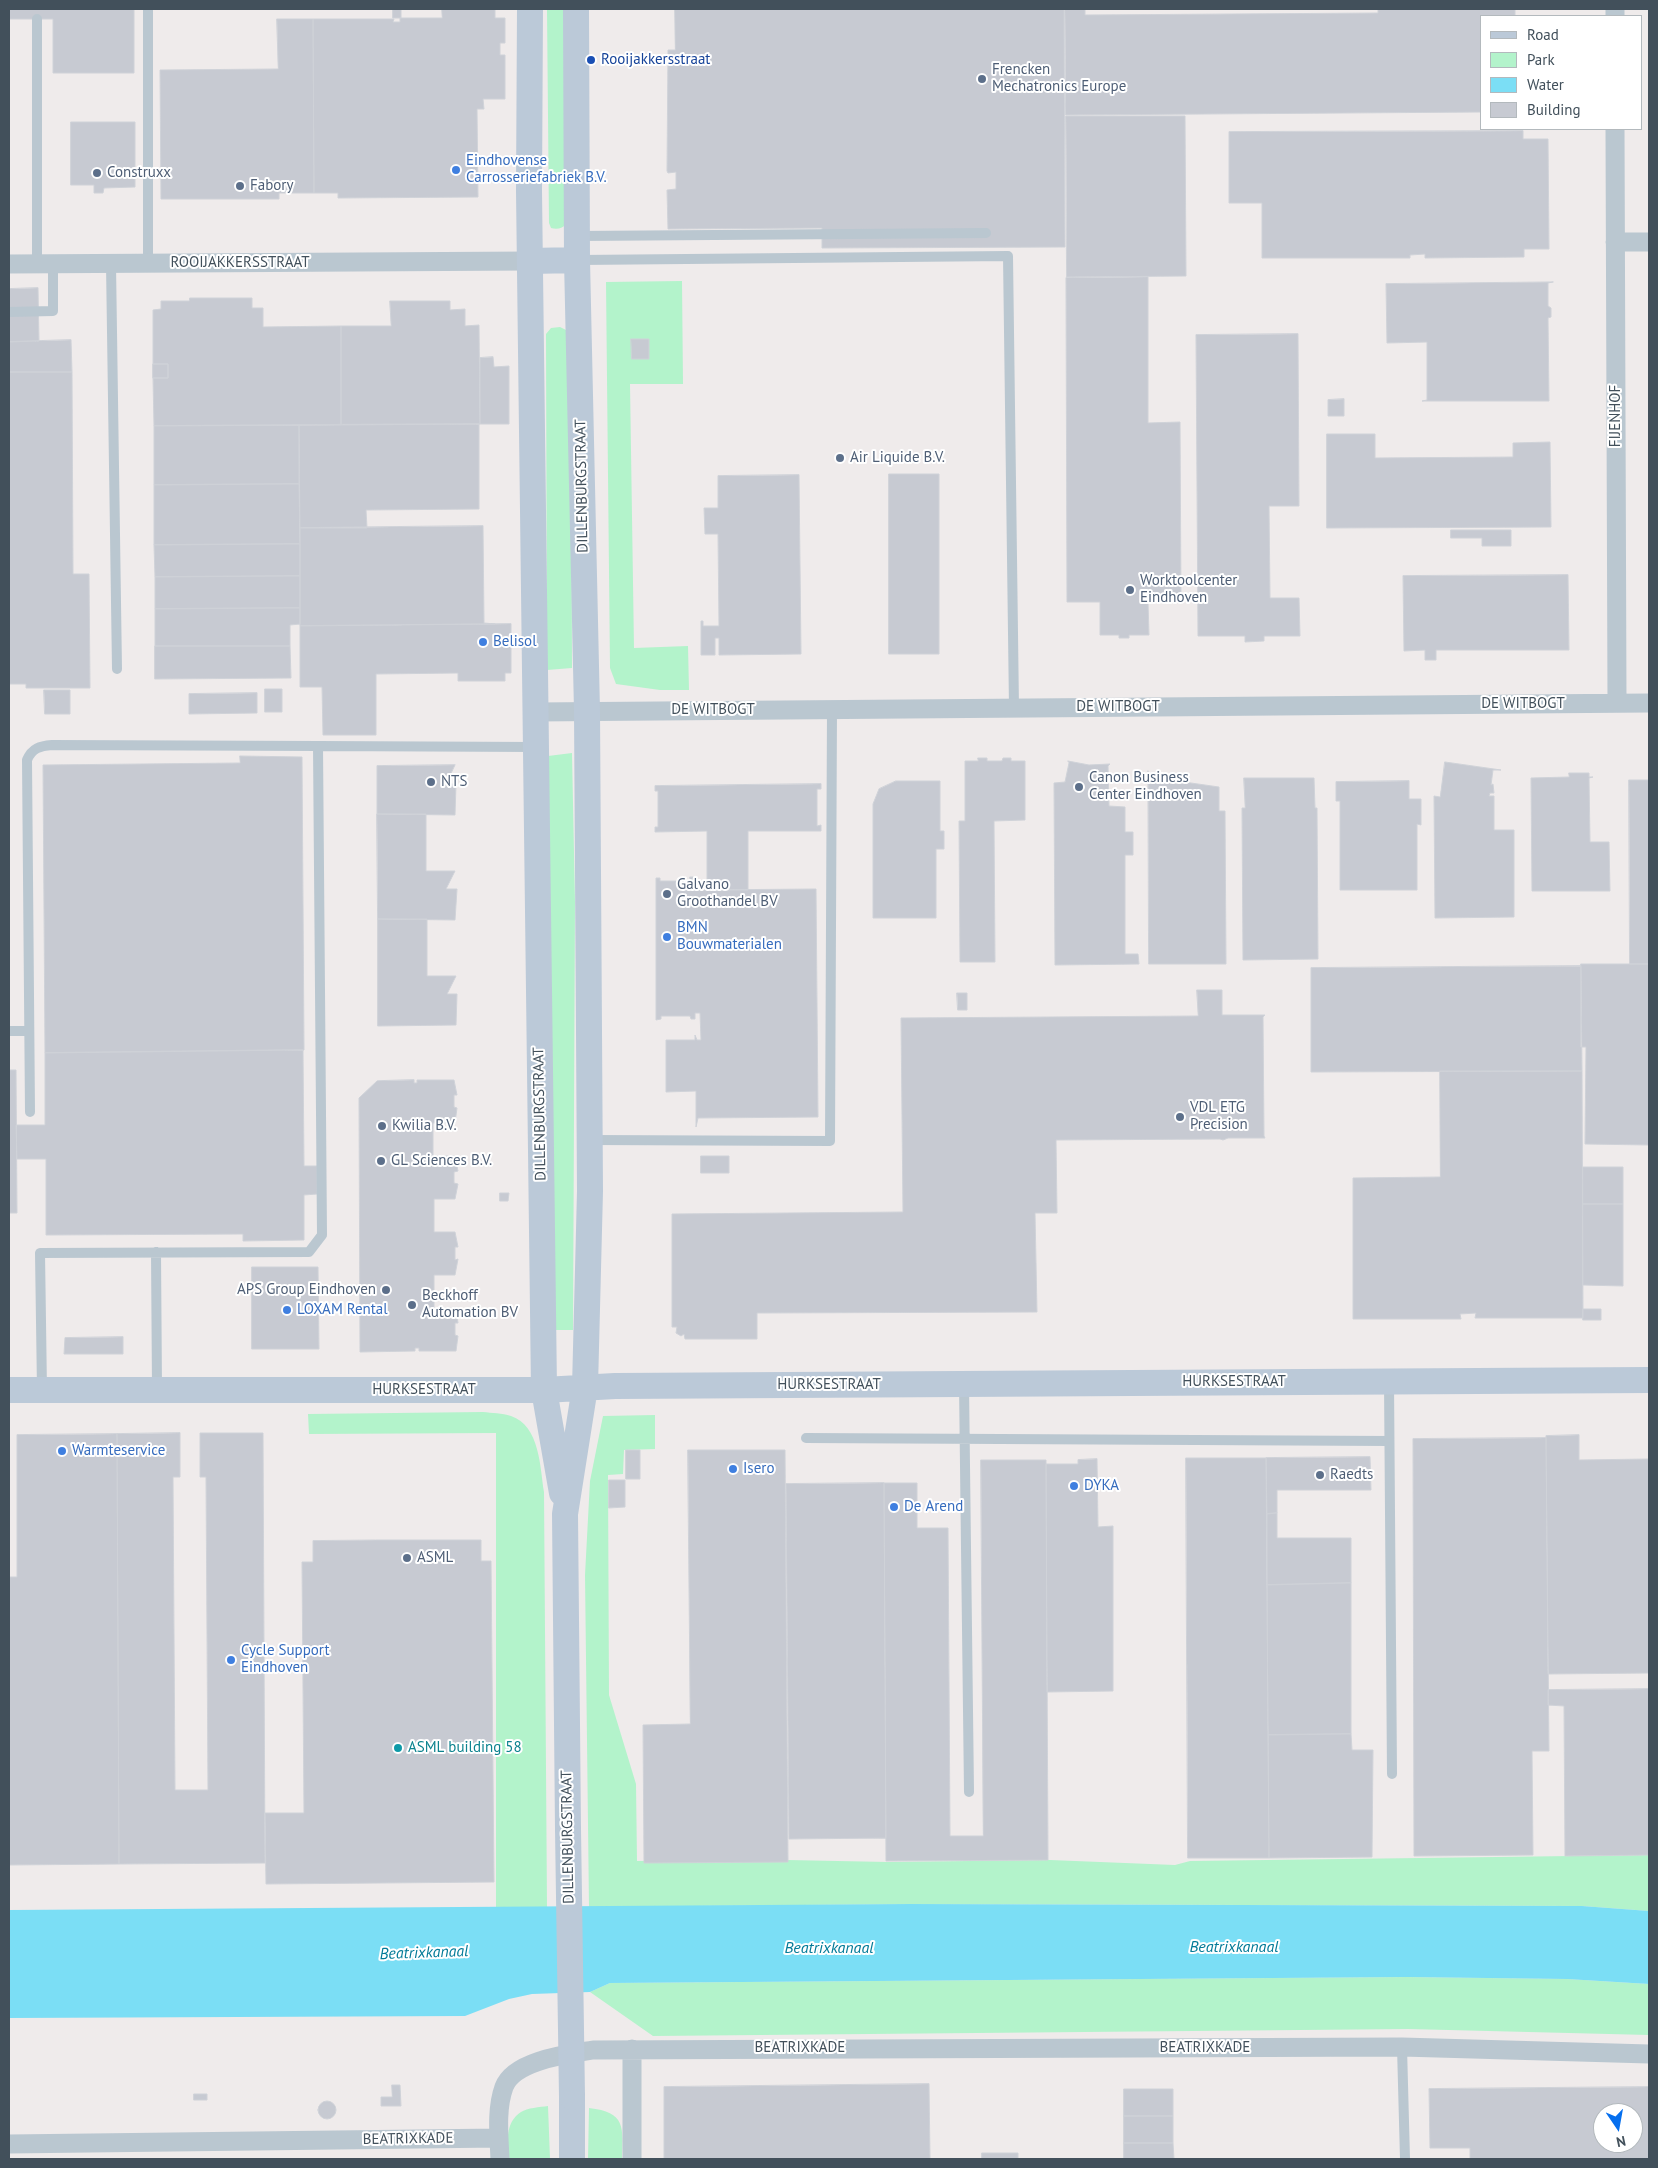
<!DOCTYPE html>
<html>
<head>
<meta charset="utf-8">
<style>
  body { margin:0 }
  #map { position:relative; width:1658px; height:2168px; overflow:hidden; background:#efebeb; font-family:"PT Sans",sans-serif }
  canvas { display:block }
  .frame { position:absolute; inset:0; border:10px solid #42505b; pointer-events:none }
  .legend { position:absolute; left:1480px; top:15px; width:162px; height:115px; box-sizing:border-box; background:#fff; border:1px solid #b3b9bd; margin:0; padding:6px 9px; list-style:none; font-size:15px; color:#42505b }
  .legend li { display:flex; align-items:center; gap:10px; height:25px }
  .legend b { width:25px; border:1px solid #b3b9bd }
  .north { position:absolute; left:1593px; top:2103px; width:50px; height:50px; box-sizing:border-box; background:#fff; border:1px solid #b3b9bd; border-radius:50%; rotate:168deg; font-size:14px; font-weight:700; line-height:20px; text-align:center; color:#42505b }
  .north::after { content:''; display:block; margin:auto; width:18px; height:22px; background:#066fee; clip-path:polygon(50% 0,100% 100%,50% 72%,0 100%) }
</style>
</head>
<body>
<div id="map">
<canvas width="1658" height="2168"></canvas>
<div class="frame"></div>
<ul class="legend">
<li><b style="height:6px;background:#bbc9d8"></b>Road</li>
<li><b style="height:14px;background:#b3f3cb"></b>Park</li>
<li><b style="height:14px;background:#7bdef5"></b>Water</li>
<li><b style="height:14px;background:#c7cad2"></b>Building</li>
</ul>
<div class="north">N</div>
</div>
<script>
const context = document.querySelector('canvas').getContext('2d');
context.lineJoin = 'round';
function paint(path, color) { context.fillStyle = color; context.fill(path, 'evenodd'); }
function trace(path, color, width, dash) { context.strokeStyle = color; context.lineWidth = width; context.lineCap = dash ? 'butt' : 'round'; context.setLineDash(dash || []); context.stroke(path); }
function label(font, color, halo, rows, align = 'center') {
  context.font = font + ' "PT Sans",sans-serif'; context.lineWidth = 4; context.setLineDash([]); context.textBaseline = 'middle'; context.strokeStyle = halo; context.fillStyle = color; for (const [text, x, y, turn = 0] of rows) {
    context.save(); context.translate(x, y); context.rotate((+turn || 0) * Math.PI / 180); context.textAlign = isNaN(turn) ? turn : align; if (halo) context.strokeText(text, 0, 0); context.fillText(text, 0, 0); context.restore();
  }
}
const green = new Path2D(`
  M 547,9 L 565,9 L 567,224 C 562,228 558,230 551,228 L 549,223 Z
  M 682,281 L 683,384 L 630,384 L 634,648 L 688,646 L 689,690 L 660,690 L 616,684 L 610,668 L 606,282 Z
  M 560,327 L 568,331 L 571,344 L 572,668 L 547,670 L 546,334 L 551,328 Z
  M 572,753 L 575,902 L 573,1330 L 553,1330 L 548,756 Z
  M 483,1412 C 492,1413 502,1413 511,1416 C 540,1426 540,1467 544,1492 L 547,1907 L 496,1907 L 496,1433 L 309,1434 L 308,1414 Z
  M 655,1415 L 655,1449 L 624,1450 L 623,1474 L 608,1475 L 609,1695 L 636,1784 L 637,1861 L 787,1860 L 888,1862 L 1050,1860 L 1175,1865 L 1190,1861 L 1649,1855 L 1649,1911 L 1582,1906 L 910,1904 L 589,1907 L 585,1575 L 590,1481 L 603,1416 Z
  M 1407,1977 L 1567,1979 L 1649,1984 L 1649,2035 L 1408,2029 L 653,2036 L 590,1992 L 610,1983 Z
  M 548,2106 L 550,2159 L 509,2159 C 507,2143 505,2122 521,2112 C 527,2108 540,2107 548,2106 Z
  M 589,2108 C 626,2112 623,2127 622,2159 L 588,2159 Z`);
const water = new Path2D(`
  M 910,1904 L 1582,1906 L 1649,1911 L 1649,1984 L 1567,1979 L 1407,1977 L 610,1983 L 590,1992 L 532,1994 L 509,1999 L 465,2016 L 9,2018 L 9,1910 Z`);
const building = new Path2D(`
  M 9,9 L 134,9 L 134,73 L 53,73 L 53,19 L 9,19 Z
  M 393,9 L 401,9 L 401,18 L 393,18 Z
  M 442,9 L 495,9 L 495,18 L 505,18 L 505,43 L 500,43 L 500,55 L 505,55 L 505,99 L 483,99 L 484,109 L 477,109 L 478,197 L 338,198 L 338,193 L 314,193 L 313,19 L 394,19 L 393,22 L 400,22 L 400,18 L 442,18 Z
  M 675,9 L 1064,9 L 1065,247 L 822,248 L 822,228 L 668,229 L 667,190 L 676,189 L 676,172 L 668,173 L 667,171 L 668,50 L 675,50 Z
  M 1065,9 L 1085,9 L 1085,15 L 1378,13 L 1378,9 L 1515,9 L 1515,16 L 1482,16 L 1482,112 L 1066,115 Z
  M 277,19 L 313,19 L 314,193 L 279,193 L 279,199 L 161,199 L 160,70 L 278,69 Z
  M 1066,116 L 1185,116 L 1186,276 L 1067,277 Z
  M 71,122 L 135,122 L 135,187 L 104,188 L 103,193 L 94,193 L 94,185 L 71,185 Z
  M 1523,131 L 1523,139 L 1548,139 L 1549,249 L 1524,249 L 1524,257 L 1425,258 L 1425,254 L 1410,255 L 1410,258 L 1262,258 L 1262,203 L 1229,203 L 1229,132 Z
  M 1148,277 L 1148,423 L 1180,422 L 1181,602 L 1148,602 L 1149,635 L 1129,635 L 1129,638 L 1119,638 L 1119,635 L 1100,635 L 1100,602 L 1067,602 L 1066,278 Z
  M 1553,282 L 1548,283 L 1548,306 L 1551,308 L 1551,317 L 1548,318 L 1549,401 L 1422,401 L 1427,400 L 1427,342 L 1387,343 L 1386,284 Z
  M 38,288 L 39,341 L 9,342 L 9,289 Z
  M 190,298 L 252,298 L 252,308 L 263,308 L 263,327 L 341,326 L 341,425 L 154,426 L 153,378 L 168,378 L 168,364 L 153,364 L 153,310 L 161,309 L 161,301 L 189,301 Z
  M 390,301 L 450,301 L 450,310 L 465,309 L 465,326 L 479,325 L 480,424 L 341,425 L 341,326 L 391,326 Z
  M 1298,334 L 1299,506 L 1269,506 L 1270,598 L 1299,598 L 1300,636 L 1264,636 L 1264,641 L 1245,642 L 1245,636 L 1198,636 L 1196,335 Z
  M 631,339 L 649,339 L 649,359 L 632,359 Z
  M 71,340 L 72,372 L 9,372 L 9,342 Z
  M 493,357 L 494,367 L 509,366 L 509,424 L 480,424 L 480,358 Z
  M 153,364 L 168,364 L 168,378 L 153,378 Z
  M 9,372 L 72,372 L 73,574 L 89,574 L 90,688 L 26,688 L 26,684 L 9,684 Z
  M 1344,399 L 1344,416 L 1328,416 L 1328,400 Z
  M 479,424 L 479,509 L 366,510 L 367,528 L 300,528 L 299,425 Z
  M 299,425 L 299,484 L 154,485 L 154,426 Z
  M 1327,434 L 1375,434 L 1375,458 L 1513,457 L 1513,443 L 1550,442 L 1551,527 L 1327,528 Z
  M 889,474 L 939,474 L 939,654 L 889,654 Z
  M 799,475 L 801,654 L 719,655 L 719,638 L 715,638 L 715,655 L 701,655 L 701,621 L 703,621 L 703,626 L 719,626 L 718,534 L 705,534 L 704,508 L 718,508 L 718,476 Z
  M 299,484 L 300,544 L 154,545 L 154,485 Z
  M 483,526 L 484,623 L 495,624 L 300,626 L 300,528 Z
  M 1451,530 L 1511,530 L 1511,546 L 1482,546 L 1482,538 L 1451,538 Z
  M 300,544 L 300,576 L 155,577 L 154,545 Z
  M 1568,575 L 1569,650 L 1436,650 L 1436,660 L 1425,660 L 1425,650 L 1404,651 L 1403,576 Z
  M 300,576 L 300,608 L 155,609 L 155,577 Z
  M 300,608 L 300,624 L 290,625 L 290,646 L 155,646 L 155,609 Z
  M 511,624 L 511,673 L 505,673 L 505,681 L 458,681 L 458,673 L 376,674 L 376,735 L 323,735 L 322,687 L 300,687 L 300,626 Z
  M 155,646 L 290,646 L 291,678 L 155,679 Z
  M 265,689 L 282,689 L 282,712 L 265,712 Z
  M 44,690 L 70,690 L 70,714 L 45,714 Z
  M 257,693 L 257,713 L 189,714 L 189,694 Z
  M 240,756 L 302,757 L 304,1050 L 45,1053 L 43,765 L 240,763 Z
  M 978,758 L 987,758 L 987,761 L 1002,761 L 1003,758 L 1011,758 L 1011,761 L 1025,761 L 1025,820 L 994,821 L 995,962 L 960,962 L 959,821 L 965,821 L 965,761 L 978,761 Z
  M 1068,761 L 1089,765 L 1110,764 L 1108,766 L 1109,806 L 1125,807 L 1125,832 L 1133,832 L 1133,855 L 1125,855 L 1125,954 L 1138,954 L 1139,964 L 1055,965 L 1054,783 L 1065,782 L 1069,763 Z
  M 1445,762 L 1501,770 L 1493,770 L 1491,785 L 1493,784 L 1494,793 L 1490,793 L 1489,796 L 1494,796 L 1494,830 L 1514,830 L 1514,917 L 1435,918 L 1434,796 L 1440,797 Z
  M 455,765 L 446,784 L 456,784 L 455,815 L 377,814 L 377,766 Z
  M 1148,771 L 1149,777 L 1219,787 L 1219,811 L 1225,811 L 1226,964 L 1149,964 Z
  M 1569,773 L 1589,773 L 1589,777 L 1593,777 L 1589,778 L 1590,842 L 1609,842 L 1610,891 L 1532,891 L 1531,778 L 1569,777 Z
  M 1244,778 L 1314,778 L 1315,808 L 1317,808 L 1318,959 L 1243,960 L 1242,808 L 1245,808 Z
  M 1629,780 L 1649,780 L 1649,964 L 1630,964 Z
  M 896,781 L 940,781 L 940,831 L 944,831 L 944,849 L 936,849 L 936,918 L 873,918 L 873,804 L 879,789 Z
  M 1409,781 L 1409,799 L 1421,799 L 1421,825 L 1417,824 L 1417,890 L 1340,890 L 1340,801 L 1336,801 L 1336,782 Z
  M 821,784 L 821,789 L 817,789 L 817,826 L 821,825 L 821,831 L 748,831 L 748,890 L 707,890 L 707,831 L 655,832 L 655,827 L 658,827 L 658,791 L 655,791 L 655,786 Z
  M 377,814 L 426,814 L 426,871 L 455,871 L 446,889 L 457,889 L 455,920 L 378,919 Z
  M 690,877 L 694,877 L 695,890 L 816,889 L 818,1117 L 698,1118 L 696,1127 L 696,1091 L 666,1092 L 666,1040 L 695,1040 L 695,1035 L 697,1040 L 701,1040 L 700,1013 L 695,1013 L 695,1019 L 691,1019 L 690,1016 L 661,1016 L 661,1019 L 656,1020 L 656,878 L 660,878 L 660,881 L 690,881 Z
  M 378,919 L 427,919 L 427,976 L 456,976 L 447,994 L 457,994 L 456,1025 L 378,1026 Z
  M 1581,964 L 1649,964 L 1649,1145 L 1585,1144 L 1586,1047 L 1581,1047 Z
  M 1581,966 L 1582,1071 L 1311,1072 L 1311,968 Z
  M 1197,990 L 1222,990 L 1222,1015 L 1265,1015 L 1263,1017 L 1264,1136 L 1265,1138 L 1228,1138 L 1223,1140 L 1220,1139 L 1056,1140 L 1057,1213 L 1035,1213 L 1037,1312 L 757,1313 L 757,1339 L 685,1339 L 684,1334 L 681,1336 L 676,1333 L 677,1327 L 672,1327 L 672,1214 L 903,1212 L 901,1018 L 1198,1016 Z
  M 957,993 L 967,993 L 967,1010 L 958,1010 Z
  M 303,1050 L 304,1166 L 317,1166 L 317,1194 L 304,1195 L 304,1240 L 243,1241 L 243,1234 L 46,1235 L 46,1159 L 17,1159 L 16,1125 L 45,1125 L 45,1053 Z
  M 9,1070 L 16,1070 L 17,1213 L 9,1213 Z
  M 1440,1071 L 1582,1071 L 1583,1318 L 1475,1318 L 1476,1313 L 1460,1314 L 1461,1319 L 1353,1319 L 1353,1178 L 1440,1177 Z
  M 414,1080 L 414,1083 L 417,1083 L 417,1080 L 454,1080 L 457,1095 L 454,1095 L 454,1107 L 457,1108 L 455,1123 L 433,1123 L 433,1156 L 455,1156 L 458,1171 L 454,1172 L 454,1183 L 458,1184 L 455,1199 L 434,1199 L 434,1232 L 455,1232 L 458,1247 L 455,1247 L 455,1260 L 458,1259 L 455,1275 L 434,1275 L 434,1308 L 456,1308 L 458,1323 L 455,1323 L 455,1335 L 458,1336 L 456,1351 L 419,1351 L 419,1348 L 415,1348 L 415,1351 L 360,1352 L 359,1098 L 377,1081 Z
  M 701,1156 L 729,1156 L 729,1173 L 701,1173 Z
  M 1583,1167 L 1623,1167 L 1623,1204 L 1583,1204 Z
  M 500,1193 L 509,1193 L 508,1201 L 500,1201 Z
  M 1583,1204 L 1623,1204 L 1623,1286 L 1583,1285 Z
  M 252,1267 L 318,1267 L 319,1349 L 252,1349 Z
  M 1583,1309 L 1601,1309 L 1601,1320 L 1583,1320 Z
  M 123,1337 L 123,1354 L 64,1354 L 65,1338 Z
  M 180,1433 L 180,1477 L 173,1477 L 175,1790 L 208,1790 L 206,1477 L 200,1477 L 200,1433 L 263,1433 L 265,1863 L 119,1864 L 117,1434 Z
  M 117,1434 L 119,1864 L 9,1865 L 9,1577 L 17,1577 L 17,1435 Z
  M 1579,1435 L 1579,1460 L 1649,1459 L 1649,1673 L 1548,1674 L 1546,1436 Z
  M 1546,1438 L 1549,1751 L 1532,1751 L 1533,1855 L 1414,1856 L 1413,1439 Z
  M 626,1450 L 640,1450 L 640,1479 L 626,1479 Z
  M 688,1450 L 785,1450 L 788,1862 L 644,1863 L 643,1725 L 690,1724 Z
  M 1370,1457 L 1371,1490 L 1277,1490 L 1277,1513 L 1267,1514 L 1266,1458 Z
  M 1186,1458 L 1266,1458 L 1269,1858 L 1188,1858 Z
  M 1097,1459 L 1098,1527 L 1113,1526 L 1113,1691 L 1047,1692 L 1046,1464 L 1078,1464 L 1078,1460 Z
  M 981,1460 L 1046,1460 L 1048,1860 L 886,1861 L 884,1483 L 917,1483 L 917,1528 L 948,1528 L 950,1836 L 983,1836 Z
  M 609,1480 L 625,1480 L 625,1507 L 609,1508 Z
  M 884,1483 L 886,1838 L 789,1839 L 786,1484 Z
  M 1277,1513 L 1277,1538 L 1351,1538 L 1351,1583 L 1267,1585 L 1267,1514 Z
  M 376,1540 L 481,1540 L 481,1561 L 491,1561 L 494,1882 L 266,1884 L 265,1813 L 304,1813 L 302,1562 L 313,1562 L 313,1541 Z
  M 1351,1583 L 1351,1734 L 1268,1735 L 1267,1585 Z
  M 1649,1689 L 1649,1855 L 1565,1856 L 1564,1706 L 1548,1705 L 1548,1690 Z
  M 1351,1734 L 1352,1750 L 1373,1750 L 1372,1857 L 1269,1858 L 1268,1735 Z
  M 929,2084 L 930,2159 L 664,2159 L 664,2087 Z
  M 392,2085 L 400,2085 L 401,2106 L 381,2106 L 381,2097 L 392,2097 Z
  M 1649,2087 L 1649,2159 L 1470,2159 L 1470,2148 L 1430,2148 L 1429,2089 ZM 1603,2113 L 1633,2113 L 1633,2143 L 1603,2143 Z
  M 1124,2089 L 1173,2089 L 1173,2116 L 1124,2116 Z
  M 194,2094 L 207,2094 L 207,2100 L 194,2100 Z
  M318 2110a9 9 0 1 1 18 0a9 9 0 1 1-18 0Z
  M 1124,2116 L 1173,2116 L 1173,2143 L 1124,2143 Z
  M 1124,2143 L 1173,2143 L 1174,2159 L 1124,2159 Z
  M 982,2153 L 1018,2153 L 1018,2159 L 982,2159 Z`);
const lane = new Path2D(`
  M 37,19 L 37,264
  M 578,236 L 986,233
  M 579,260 L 1008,256 L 1014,708
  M 148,263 L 148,9
  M 111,264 L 117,669
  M 9,312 L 53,311 L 53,264
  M 9,1031 L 29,1031
  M 30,1112 L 27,760 C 32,748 40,746 52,745 L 318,746
  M 591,1140 L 830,1141 L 832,710
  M 156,1252 L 157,1389
  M 1389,1382 L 1392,1774
  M 964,1384 L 969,1792
  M 42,1390 L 40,1253 L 309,1252 L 322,1235 L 318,746 L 535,747
  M 806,1438 L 1389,1441
  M 1402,2047 L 1405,2159`);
const street = new Path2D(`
  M 1615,9 L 1615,16
  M 1615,129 L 1617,703
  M 1615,242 L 1649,242
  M 9,264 L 531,261
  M 535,712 L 1649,703
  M 9,2144 L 499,2138
  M 500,2159 C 499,2136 496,2109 504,2087 C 514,2060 569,2054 593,2050 L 1402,2047 L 1649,2054
  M 632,2159 L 632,2049`);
const secondary = new Path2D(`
  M 530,9 L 529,191 L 544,1390 L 562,1493
  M 531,261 L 577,260
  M 9,1390 L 544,1390 L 615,1386 L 1649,1380
  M 568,1829 L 565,1514 L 585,1387 L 590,1191 L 587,711 L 577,260 L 576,9
  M 572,2159 L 572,2097`);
const secondaryBridge = new Path2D(`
  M 568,1829 L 572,2097`);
const markers = [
  [591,60,5,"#1a4fb4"],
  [982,79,5,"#5c6f8a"],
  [456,170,5,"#3f7fe0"],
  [97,173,5,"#5c6f8a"],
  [240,186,5,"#5c6f8a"],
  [840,458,5,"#5c6f8a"],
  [1130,590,5,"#5c6f8a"],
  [483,642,5,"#3f7fe0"],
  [431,782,5,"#5c6f8a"],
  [1079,787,5,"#5c6f8a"],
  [667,894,5,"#5c6f8a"],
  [667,937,5,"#3f7fe0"],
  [1180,1117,5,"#5c6f8a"],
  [382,1126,5,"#5c6f8a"],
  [381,1161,5,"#5c6f8a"],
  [386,1290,5,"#5c6f8a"],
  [412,1305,5,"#5c6f8a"],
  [287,1310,5,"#3f7fe0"],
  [62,1451,5,"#3f7fe0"],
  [733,1469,5,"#3f7fe0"],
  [1320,1475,5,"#5c6f8a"],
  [1074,1486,5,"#3f7fe0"],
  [894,1507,5,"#3f7fe0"],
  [407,1558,5,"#5c6f8a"],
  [231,1660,5,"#3f7fe0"],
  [398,1748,5,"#0f9aa8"]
];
const transitNames = [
  ["Rooijakkersstraat",601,60]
];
const serviceNames = [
  ["Frencken",992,70],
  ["Mechatronics Europe",992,87],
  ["Construxx",107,173],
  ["Fabory",250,186],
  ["Air Liquide B.V.",850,458],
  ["Worktoolcenter",1140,581],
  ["Eindhoven",1140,598],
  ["Canon Business",1089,778],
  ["Center Eindhoven",1089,795],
  ["NTS",441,782],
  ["Galvano",677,885],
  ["Groothandel BV",677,902],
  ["VDL ETG",1190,1108],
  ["Precision",1190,1125],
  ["Kwilia B.V.",392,1126],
  ["GL Sciences B.V.",391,1161],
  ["APS Group Eindhoven",376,1290,"right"],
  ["Beckhoff",422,1296],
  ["Automation BV",422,1313],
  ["Raedts",1330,1475],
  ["ASML",417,1558]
];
const shopNames = [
  ["Eindhovense",466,161],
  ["Carrosseriefabriek B.V.",466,178],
  ["Belisol",493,642],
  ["BMN",677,928],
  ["Bouwmaterialen",677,945],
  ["LOXAM Rental",297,1310],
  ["Warmteservice",72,1451],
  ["Isero",743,1469],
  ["DYKA",1084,1486],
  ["De Arend",904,1507],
  ["Cycle Support",241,1651],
  ["Eindhoven",241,1668]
];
const streetNames = [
  ["ROOIJAKKERSSTRAAT",240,263],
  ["FIJENHOF",1616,416,-90],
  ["DILLENBURGSTRAAT",582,486,-91],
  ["DE WITBOGT",1523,704],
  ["DE WITBOGT",1118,707],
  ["DE WITBOGT",713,710],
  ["DILLENBURGSTRAAT",540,1114,-91],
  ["HURKSESTRAAT",1234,1382],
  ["HURKSESTRAAT",829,1385],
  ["HURKSESTRAAT",424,1390],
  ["DILLENBURGSTRAAT",568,1837,-91],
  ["BEATRIXKADE",800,2048],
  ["BEATRIXKADE",1205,2048],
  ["BEATRIXKADE",408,2139,-1]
];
const cultureNames = [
  ["ASML building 58",408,1748]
];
const waterNames = [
  ["Beatrixkanaal",1234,1947],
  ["Beatrixkanaal",829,1948],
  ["Beatrixkanaal",424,1953,-2]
];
paint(green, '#b3f3cb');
paint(water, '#7bdef5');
paint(building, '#c7cad2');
trace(building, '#cfd2d8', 1);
trace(lane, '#bac7d0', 10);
trace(street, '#bac7d0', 19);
trace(secondary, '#bbc9d8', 26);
trace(secondaryBridge, '#bbc9d8', 26);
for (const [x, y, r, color] of markers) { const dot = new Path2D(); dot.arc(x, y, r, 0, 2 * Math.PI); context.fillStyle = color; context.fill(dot); trace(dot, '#fff', 2); }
label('15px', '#164399', '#fff', transitNames, 'left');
label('15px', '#4e5e75', '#fff', serviceNames, 'left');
label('15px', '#366cbe', '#fff', shopNames, 'left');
label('15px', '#42505b', '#fff', streetNames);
label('15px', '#0d838f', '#fff', cultureNames, 'left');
label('italic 16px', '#037b98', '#fff', waterNames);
</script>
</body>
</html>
